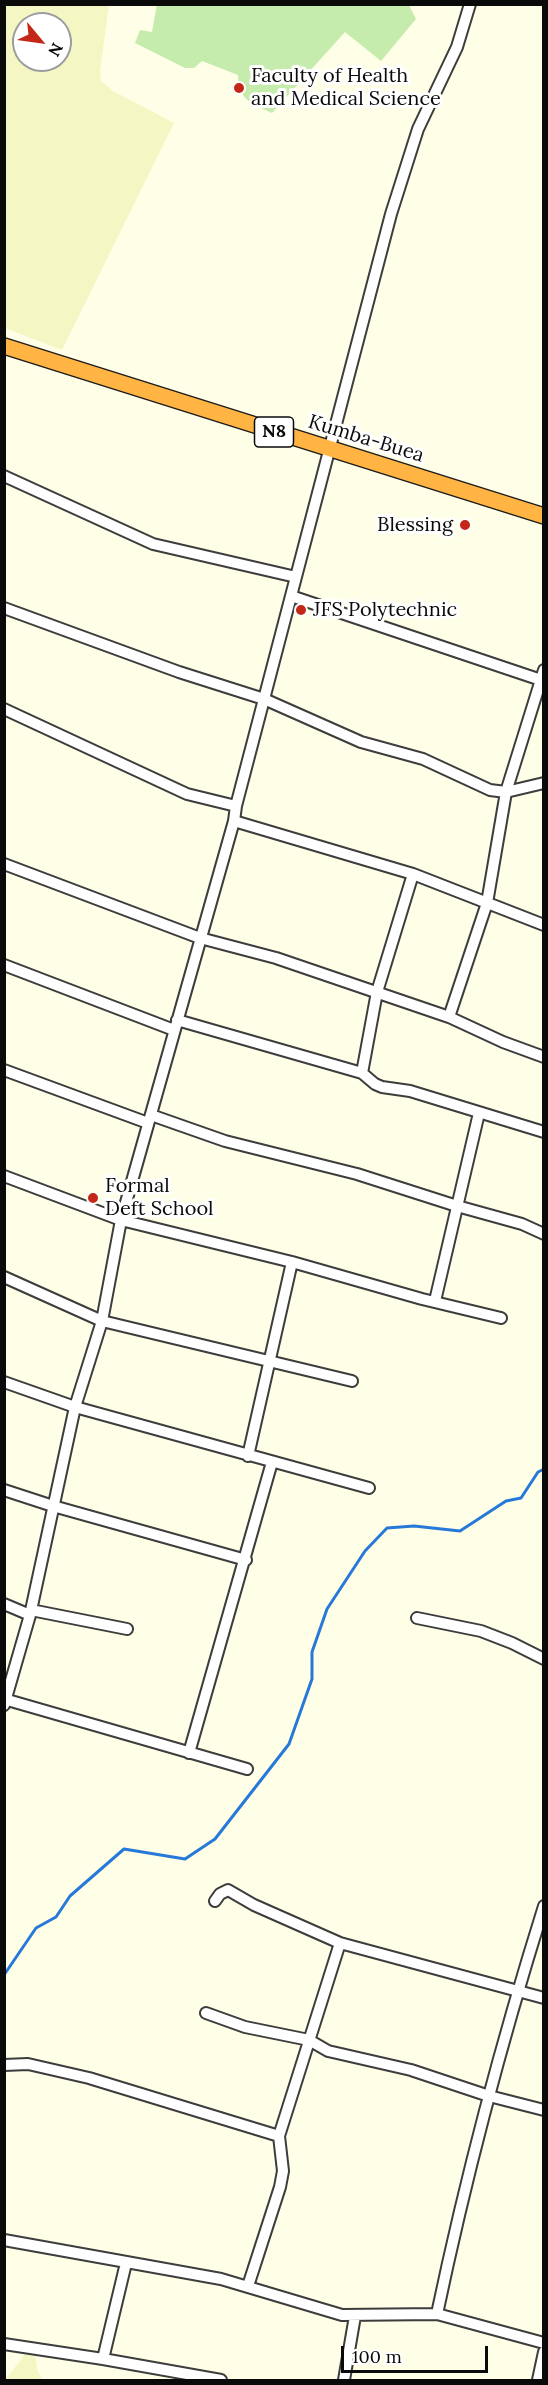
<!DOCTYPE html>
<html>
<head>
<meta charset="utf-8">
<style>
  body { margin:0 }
  #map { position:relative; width:548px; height:2385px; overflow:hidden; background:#fffee6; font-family:Lora,serif }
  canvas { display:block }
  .frame { position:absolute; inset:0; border:6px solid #0a0a0a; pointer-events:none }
  .north { position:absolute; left:12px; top:12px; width:60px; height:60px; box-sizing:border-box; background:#fff; border:2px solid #9d9d9d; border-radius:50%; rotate:119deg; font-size:16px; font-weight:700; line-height:24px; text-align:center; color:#0a0a0a }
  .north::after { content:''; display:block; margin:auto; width:21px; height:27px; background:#c42717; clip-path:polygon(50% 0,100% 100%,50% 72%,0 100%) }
  .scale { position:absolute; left:341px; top:2346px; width:147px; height:27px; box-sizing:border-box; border:3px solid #0a0a0a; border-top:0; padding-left:8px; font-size:18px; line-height:21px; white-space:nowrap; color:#0a0a0a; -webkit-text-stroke:4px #fff; paint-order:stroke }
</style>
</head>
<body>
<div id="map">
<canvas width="548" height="2385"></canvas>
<div class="frame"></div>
<div class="north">N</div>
<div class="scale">100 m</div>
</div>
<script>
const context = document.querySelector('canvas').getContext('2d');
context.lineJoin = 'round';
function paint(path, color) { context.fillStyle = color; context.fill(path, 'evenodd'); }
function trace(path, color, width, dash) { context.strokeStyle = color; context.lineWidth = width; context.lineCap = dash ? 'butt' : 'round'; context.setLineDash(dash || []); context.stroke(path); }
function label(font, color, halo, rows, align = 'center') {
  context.font = font + ' Lora,serif'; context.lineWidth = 6; context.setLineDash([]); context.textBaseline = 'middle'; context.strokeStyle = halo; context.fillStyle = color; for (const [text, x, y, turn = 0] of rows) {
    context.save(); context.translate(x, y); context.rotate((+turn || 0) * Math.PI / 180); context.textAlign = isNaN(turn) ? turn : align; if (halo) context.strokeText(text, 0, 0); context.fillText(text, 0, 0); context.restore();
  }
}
const farmland = new Path2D(`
  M 4,5 L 109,5 L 100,71 L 101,81 L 113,91 L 174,123 L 62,350 L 5,328 ZM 24,24 L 60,24 L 60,60 L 24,60 Z
  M 34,2343 L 37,2369 L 42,2380 L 5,2380 Z`);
const green = new Path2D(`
  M 157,4 L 409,5 L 416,19 L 381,61 L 345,32 L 272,113 C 251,103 239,101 238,75 L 202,61 L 194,68 L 185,68 L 135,43 L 140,30 L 152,32 Z`);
const stream = new Path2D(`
  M 4,1975 L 36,1928 L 56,1917 L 70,1896 L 124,1849 L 185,1859 L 215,1839 L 289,1744 L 312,1679 L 312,1652 L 327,1609 L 365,1551 L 387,1528 L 414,1526 L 460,1531 L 506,1501 L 521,1498 L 538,1472 L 544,1469`);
const minor = new Path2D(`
  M 4,476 L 153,544 L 296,577
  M 291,596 L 541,680
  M 4,608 L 179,672 L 264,699 L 361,742 L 423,759 L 490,790 L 506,792 L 544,783
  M 4,709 L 187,794 L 236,806
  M 234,821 L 413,874 L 544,925
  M 4,864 L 200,938 L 276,958 L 449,1017 L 503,1042 L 544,1057
  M 4,965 L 174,1030
  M 449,1017 L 487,903 L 506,792 L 544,670
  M 177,1020 L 362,1073 L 375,1084 L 382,1087 L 410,1091 L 544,1132
  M 4,1070 L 148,1123
  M 362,1073 L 377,992 L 413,874
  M 151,1115 L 225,1141 L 357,1174 L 457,1206 L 522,1224 L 544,1234
  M 4,1176 L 121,1220 L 292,1262 L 422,1299 L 501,1318
  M 4,1277 L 102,1321 L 352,1381
  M 435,1301 L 479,1113
  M 4,1382 L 75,1407 L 369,1488
  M 248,1456 L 292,1262
  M 4,1490 L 53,1506 L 246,1560
  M 4,1604 L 30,1615
  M 31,1610 L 127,1629
  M 417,1618 L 481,1631 L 512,1643 L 544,1659
  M 4,1699 L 247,1769
  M 4,1705 L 30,1615 L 75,1407 L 102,1321 L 121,1220 L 234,821 L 236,806 L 391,214 L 418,129 L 457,47 L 470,4
  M 189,1753 L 272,1462
  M 215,1901 L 220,1894 L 228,1890 L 254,1905 L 340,1943 L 544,1998
  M 206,2013 L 245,2027 L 309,2040 L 328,2051 L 411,2070 L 489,2096 L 544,2110
  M 4,2065 L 28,2064 L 89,2078 L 279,2136
  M 4,2240 L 221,2279 L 342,2315 L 437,2314 L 544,2343
  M 248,2286 L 280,2187 L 283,2171 L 279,2136 L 340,1943
  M 437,2314 C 466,2176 502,2040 544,1906
  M 4,2344 L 103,2359 L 221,2380
  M 103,2359 L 126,2263
  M 344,2380 L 355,2316
  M 538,2380 L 544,2352`);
const highway = new Path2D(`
  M 4,346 L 544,516`);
const markers = [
  [239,88,6,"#c42717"],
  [465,525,6,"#c42717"],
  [301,610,6,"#c42717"],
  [93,1198,6,"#c42717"]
];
const shields = [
  [274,432,39]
];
const shieldNames = [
  ["N8",274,432]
];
const poiNames = [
  ["Faculty of Health",251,76],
  ["and Medical Science",251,99],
  ["Blessing",453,525,"right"],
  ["JFS Polytechnic",313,610],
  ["Formal",105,1186],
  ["Deft School",105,1209]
];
const streetNames = [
  ["Kumba-Buea",366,439,17]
];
paint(farmland, '#f4f7c4');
paint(green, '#c5ecad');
trace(stream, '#2779d9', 3);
trace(minor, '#3d3d3d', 14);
trace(highway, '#1b1b1b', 18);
trace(minor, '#fff', 10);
trace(highway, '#ffb444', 15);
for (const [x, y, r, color] of markers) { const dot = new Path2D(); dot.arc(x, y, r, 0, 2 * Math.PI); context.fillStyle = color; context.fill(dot); trace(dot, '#fff', 2); }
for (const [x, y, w] of shields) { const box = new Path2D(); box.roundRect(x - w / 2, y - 15, w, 30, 4.5); context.fillStyle = '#fff'; context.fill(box); trace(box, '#0a0a0a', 1.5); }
label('bold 18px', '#0a0a0a', null, shieldNames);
label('20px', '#0a0a0a', '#fff', poiNames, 'left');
label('20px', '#0a0a0a', '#fff', streetNames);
</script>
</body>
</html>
